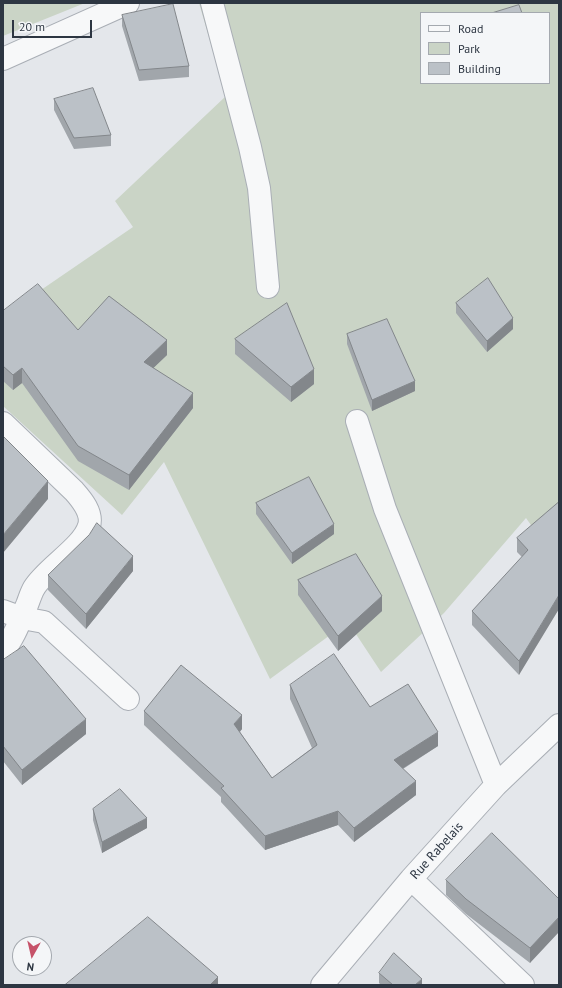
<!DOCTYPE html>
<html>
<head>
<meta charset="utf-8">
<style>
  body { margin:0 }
  #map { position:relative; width:562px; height:988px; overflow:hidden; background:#e4e7eb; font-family:"PT Sans",sans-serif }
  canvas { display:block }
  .frame { position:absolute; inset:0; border:4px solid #2d3642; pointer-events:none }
  .legend { position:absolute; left:420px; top:12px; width:130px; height:72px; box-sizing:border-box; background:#f4f6f8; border:1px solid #a4a9af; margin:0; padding:5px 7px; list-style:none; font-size:12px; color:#2d3642 }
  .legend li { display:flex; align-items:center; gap:8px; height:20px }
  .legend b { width:20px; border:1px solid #a4a9af }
  .north { position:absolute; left:12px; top:936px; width:40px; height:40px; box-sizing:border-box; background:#f4f6f8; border:1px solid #a4a9af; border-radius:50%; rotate:188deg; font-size:11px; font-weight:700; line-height:16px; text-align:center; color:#2d3642 }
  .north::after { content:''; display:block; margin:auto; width:14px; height:18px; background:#c6536a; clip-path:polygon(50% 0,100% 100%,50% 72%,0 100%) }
  .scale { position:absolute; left:12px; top:20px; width:80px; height:18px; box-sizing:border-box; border:2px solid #2d3642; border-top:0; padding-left:5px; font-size:12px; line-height:14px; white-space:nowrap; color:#2d3642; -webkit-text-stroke:3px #f4f6f8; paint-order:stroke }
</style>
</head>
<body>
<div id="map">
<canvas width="562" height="988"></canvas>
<div class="frame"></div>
<ul class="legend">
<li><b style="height:5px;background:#f7f8f9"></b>Road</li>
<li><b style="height:11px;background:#cad4c6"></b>Park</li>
<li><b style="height:11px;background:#bbc1c7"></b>Building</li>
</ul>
<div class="north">N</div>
<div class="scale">20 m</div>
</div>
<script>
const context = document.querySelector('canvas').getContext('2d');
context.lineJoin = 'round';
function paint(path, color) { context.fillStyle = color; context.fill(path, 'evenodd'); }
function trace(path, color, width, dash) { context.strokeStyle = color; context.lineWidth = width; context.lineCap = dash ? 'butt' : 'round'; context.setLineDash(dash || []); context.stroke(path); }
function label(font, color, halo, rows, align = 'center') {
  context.font = font + ' "PT Sans",sans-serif'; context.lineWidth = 3; context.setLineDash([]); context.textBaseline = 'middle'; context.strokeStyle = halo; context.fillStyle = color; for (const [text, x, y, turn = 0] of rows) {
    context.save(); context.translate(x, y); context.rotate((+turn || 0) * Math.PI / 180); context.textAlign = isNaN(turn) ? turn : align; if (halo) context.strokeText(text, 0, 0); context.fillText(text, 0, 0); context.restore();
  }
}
const green = new Path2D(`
  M 3,3 L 85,3 L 3,36 Z
  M 199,3 L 559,3 L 559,565 L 526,518 L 444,613 L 381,672 L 348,622 L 270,679 L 164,462 L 122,515 L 3,406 L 3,316 L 133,227 L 115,201 L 226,96 ZM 421,13 L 549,13 L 549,83 L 421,83 Z`);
const street = new Path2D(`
  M 212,3 L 250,147 L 259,188 L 268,287
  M 3,59 L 128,3
  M 357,421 L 385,509 L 496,785
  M 3,423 L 74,491 C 82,500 93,513 89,526 C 83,547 46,568 34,588 C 31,593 29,600 27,605 C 20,621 14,638 3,651
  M 3,611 L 22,618 L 44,622 L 128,699
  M 411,879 L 523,985
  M 322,985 L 411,879 L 496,785 L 559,725`);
const wall = new Path2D(`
  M 122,15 L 189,66 L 189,77 L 139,81 L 122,26 Z
  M 54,99 L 111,135 L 111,146 L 74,149 L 54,110 Z
  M 456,303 L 513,329 L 487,352 L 456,313 Z
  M 3,311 L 78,330 L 167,355 L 153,368 L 193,408 L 129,490 L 78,461 L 22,383 L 13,390 L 3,381 Z
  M 347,334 L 415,391 L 372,411 L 347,344 Z
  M 235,339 L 314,384 L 291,402 L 235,354 Z
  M 559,502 L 519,675 L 472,625 L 472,611 L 522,557 L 517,552 L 517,538 Z
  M 256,503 L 334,534 L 292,564 L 256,514 Z
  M 133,571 L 86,629 L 48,590 L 48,575 Z
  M 298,580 L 382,611 L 338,651 L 298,595 Z
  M 3,660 L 86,734 L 22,785 L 3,761 Z
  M 290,685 L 370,707 L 438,746 L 403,769 L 416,795 L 354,842 L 338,825 L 265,850 L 221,802 L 221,797 L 144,725 L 144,711 L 242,729 L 240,732 L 272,778 L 312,748 L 290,699 Z
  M 93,809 L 147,828 L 102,853 L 93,820 Z
  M 446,880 L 559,899 L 530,963 L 466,914 L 446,895 Z
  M 379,973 L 422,985 L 381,985 L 379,983 Z`);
const shadedWall = new Path2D(`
  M 513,318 L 513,329 L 487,352 L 487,341 Z
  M 167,340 L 167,355 L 144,377 L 144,362 Z
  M 22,368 L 22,383 L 13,390 L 13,375 Z
  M 314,369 L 314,384 L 291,402 L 291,387 Z
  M 415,381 L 415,391 L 372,411 L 372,400 Z
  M 193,393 L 193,408 L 129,490 L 129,475 Z
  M 48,481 L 48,499 L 3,553 L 3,535 Z
  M 334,524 L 334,534 L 292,564 L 292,553 Z
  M 133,556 L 133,571 L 86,629 L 86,614 Z
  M 559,595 L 559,609 L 519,675 L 519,661 Z
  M 382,596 L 382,611 L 338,651 L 338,636 Z
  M 242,715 L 242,729 L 234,738 L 234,724 Z
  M 86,719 L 86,734 L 22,785 L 22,770 Z
  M 438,732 L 438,746 L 394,774 L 394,760 Z
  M 416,781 L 416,795 L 354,842 L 354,828 Z
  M 338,811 L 338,825 L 265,850 L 265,836 Z
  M 147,818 L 147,828 L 102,853 L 102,842 Z
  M 559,917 L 559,932 L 530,963 L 530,948 Z
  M 218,977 L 218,985 L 210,985 Z
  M 422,979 L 422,985 L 415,985 Z`);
const building = new Path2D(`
  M 173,4 L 189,66 L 139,70 L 122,15 Z
  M 519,5 L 522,13 L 492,13 Z
  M 93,88 L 111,135 L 74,138 L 54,99 Z
  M 488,278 L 513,318 L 487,341 L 456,303 Z
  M 38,284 L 78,330 L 109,296 L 167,340 L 144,362 L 193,393 L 129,475 L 78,446 L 22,368 L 13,375 L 3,366 L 3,311 Z
  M 287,303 L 314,369 L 291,387 L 235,339 Z
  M 387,319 L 415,381 L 372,400 L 347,334 Z
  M 3,436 L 48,481 L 3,535 Z
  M 309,477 L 334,524 L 292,553 L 256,503 Z
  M 559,502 L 559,595 L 519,661 L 472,611 L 528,550 L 517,538 Z
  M 97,523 L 133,556 L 86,614 L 48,575 L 89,535 Z
  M 356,554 L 382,596 L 338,636 L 298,580 Z
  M 24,646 L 86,719 L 22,770 L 3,746 L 3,660 Z
  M 334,654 L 370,707 L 408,684 L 438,732 L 394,760 L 416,781 L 354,828 L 338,811 L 265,836 L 221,788 L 224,786 L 144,711 L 181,665 L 242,715 L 234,724 L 272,778 L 317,745 L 290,685 Z
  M 120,789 L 147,818 L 102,842 L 93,809 Z
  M 492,833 L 559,899 L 559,917 L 530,948 L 466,899 L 446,880 Z
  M 148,917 L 218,977 L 210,985 L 65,985 Z
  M 394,953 L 422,979 L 415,985 L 393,985 L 379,973 Z`);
const streetNames = [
  ["Rue Rabelais",437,851,-48]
];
paint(green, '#cad4c6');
trace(street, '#a9aeb5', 24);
trace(street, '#f7f8f9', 22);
paint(wall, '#a1a6ab');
paint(shadedWall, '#83878b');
paint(building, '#bbc1c7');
trace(building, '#83878b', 1);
label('13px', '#2d3642', '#f4f6f8', streetNames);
</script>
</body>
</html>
